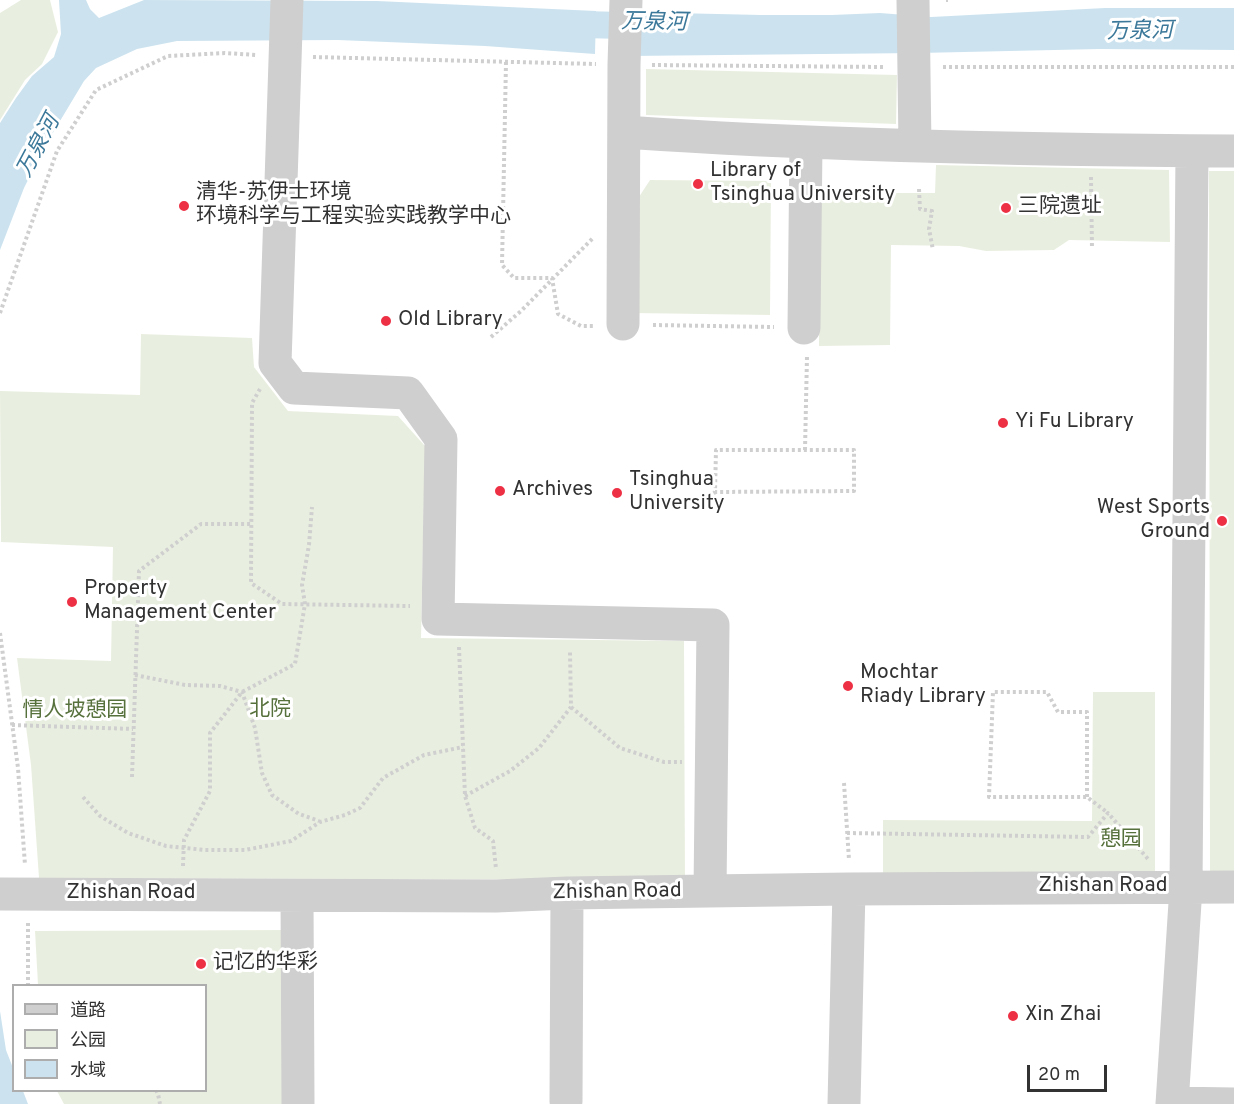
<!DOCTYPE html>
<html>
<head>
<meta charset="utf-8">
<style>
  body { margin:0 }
  #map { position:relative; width:1234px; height:1104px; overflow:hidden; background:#fff; font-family:Overpass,"Noto Sans SC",sans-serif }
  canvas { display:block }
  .legend { position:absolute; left:12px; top:984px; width:195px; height:108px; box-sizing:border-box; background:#fff; border:2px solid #adadad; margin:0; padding:8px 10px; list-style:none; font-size:18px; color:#323232 }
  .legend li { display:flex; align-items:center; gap:12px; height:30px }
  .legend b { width:30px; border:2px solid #adadad }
  .scale { position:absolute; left:1027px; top:1065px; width:80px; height:27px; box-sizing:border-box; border:3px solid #323232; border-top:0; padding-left:8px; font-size:18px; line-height:21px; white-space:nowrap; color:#323232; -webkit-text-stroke:4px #fff; paint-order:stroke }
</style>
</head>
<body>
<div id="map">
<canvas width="1234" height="1104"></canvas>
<ul class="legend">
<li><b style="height:8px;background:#cfcfcf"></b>道路</li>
<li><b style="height:16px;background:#e9efe0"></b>公园</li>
<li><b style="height:16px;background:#cce3ef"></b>水域</li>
</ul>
<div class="scale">20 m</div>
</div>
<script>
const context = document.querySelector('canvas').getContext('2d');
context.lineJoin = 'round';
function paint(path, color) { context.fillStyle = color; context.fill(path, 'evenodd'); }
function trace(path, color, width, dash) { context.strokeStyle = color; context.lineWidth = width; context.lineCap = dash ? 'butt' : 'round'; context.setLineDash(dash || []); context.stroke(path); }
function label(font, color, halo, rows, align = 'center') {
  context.font = font + ' Overpass,"Noto Sans SC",sans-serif'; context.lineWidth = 6; context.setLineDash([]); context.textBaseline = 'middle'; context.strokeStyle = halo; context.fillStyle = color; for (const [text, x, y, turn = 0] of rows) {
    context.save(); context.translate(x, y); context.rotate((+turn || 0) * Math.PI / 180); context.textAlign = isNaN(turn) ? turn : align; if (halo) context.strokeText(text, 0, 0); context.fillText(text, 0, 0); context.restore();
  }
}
const green = new Path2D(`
  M 21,0 L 50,0 L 58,32 L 42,64 L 25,80 L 0,120 L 0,13 Z
  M 646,69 L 897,75 L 896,124 L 646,115 Z
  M 936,165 L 1169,170 L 1170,242 L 1069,240 L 1054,250 L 986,251 L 959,246 L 891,245 L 890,345 L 819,346 L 820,193 L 935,193 Z
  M 1209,171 L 1234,171 L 1234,871 L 1210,871 Z
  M 650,180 L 771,181 L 770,315 L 633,313 L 635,203 Z
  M 141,334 L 252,338 L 254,367 L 288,411 L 398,416 L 425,446 L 421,638 L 684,641 L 685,880 L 39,878 L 31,765 L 17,658 L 111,661 L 113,547 L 1,542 L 0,391 L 140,395 Z
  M 1093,692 L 1155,692 L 1155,876 L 883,875 L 883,820 L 1092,821 Z
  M 287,930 L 286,1104 L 64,1104 L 57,1091 L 206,1090 L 206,986 L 38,985 L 35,931 Z`);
const water = new Path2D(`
  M 59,0 L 86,0 L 90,9 L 99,18 L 144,0 L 377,1 L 596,11 L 595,54 L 485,46 L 338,40 L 177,41 L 137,49 L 96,68 L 84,81 L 45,146 L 24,188 L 0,250 L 0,123 L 16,98 L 32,76 L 54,57 L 61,34 Z
  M 1105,8 L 1234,8 L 1234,50 L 1100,49 L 919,53 L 628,56 L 631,12 L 761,15 L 832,15 L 880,13 L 931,17 Z
  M 0,1011 L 6,1050 L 13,1068 L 14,1090 L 23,1091 L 28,1104 L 0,1104 Z`);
const canal = new Path2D(`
  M 560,24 L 645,26`);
const path = new Path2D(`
  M 946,0 L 948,0
  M 313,57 L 596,64
  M 506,62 L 502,265 L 514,278 L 552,278 L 558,314 L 581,326 L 594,326
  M 652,65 L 884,67
  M 943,67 L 1234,67
  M 1091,177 L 1092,249
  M 919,189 L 920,209 L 932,211 L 929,229 L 933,250
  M 0,313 L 57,151 L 96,90 L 168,56 L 225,53 L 257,55
  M 653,325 L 774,327
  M 491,337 L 521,311 L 594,237
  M 260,389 L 252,403 L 251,583 L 282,604 L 410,606
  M 805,450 L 807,356
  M 705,502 L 715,492 L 716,450 L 854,450 L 854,491 L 715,492
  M 0,633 L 18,768 L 25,865
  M 459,647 L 465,796 L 475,828 L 493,841 L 496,869
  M 135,675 L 185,685 L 220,686 L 242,692 L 255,728 L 262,773 L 272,795 L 299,814 L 319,821
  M 571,707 L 620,748 L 664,762 L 682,762
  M 12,725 L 133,729
  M 132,777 L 139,571 L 201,524 L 251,524
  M 844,783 L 849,860
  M 465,796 L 510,771 L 539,748 L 571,707 L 570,651
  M 83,797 L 100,816 L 128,833 L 166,846 L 205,850 L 245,850 L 291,841 L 320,822 L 345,815 L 360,808 L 383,778 L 424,755 L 463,747
  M 1087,797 L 1087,712 L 1058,712 L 1047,692 L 993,692 L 989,797 L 1087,797 L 1108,813
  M 847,833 L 1088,837 L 1108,813 L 1148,859
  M 183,866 L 184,840 L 210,791 L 210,733 L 242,692 L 295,664 L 305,604 L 302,585 L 309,545 L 312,507
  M 28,923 L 28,986
  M 156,1090 L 158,1094 L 160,1104`);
const minor = new Path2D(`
  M 287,0 L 275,363 L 294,388 L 408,393 L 441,439 L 438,619 L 713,625 L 710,891
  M 913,0 L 915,146
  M 624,132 C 827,146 1031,150 1234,151
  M 623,324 L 624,65 L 626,0
  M 804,328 L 806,143
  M 0,894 L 496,896 L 567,893 L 849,889 L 1234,887
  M 297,896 L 298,1104
  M 566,1101 L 567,893
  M 1172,1103 L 1234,1104
  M 844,1104 L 849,889
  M 1172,1104 L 1186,887 L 1192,151`);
const markers = [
  [698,184,6,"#ed3044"],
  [184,206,6,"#ed3044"],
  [1006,208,6,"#ed3044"],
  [386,321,6,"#ed3044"],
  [1003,423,6,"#ed3044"],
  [500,491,6,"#ed3044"],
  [617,493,6,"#ed3044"],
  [1222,521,6,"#ed3044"],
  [72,602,6,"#ed3044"],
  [848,686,6,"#ed3044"],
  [201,964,6,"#ed3044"],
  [1013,1016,6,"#ed3044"]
];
const poiNames = [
  ["Library of",710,172],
  ["Tsinghua University",710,196],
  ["清华-苏伊士环境",196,194],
  ["环境科学与工程实验实践教学中心",196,218],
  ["三院遗址",1018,208],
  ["Old Library",398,321],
  ["Yi Fu Library",1015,423],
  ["Tsinghua",629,481],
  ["University",629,505],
  ["Archives",512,491],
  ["West Sports",1210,509,"right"],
  ["Ground",1210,533,"right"],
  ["Property",84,590],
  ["Management Center",84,614],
  ["Mochtar",860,674],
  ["Riady Library",860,698],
  ["记忆的华彩",213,964],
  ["Xin Zhai",1025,1016]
];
const parkNames = [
  ["北院",270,711],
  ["情人坡憩园",75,712],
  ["憩园",1121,841]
];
const streetNames = [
  ["Zhishan Road",1103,887],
  ["Zhishan Road",617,893,-1],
  ["Zhishan Road",131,894]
];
const waterNames = [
  ["万泉河",654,24,1],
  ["万泉河",1140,33,-1],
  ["万泉河",40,147,-62]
];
paint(green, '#e9efe0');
paint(water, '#cce3ef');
trace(canal, '#cce3ef', 27);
trace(path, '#cfcfcf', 4, [3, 3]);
trace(minor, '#cfcfcf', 33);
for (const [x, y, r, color] of markers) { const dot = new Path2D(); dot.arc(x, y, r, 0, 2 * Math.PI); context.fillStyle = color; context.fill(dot); trace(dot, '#fff', 2); }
label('21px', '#323232', '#fff', poiNames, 'left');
label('21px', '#57713c', '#fff', parkNames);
label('21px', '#323232', '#fff', streetNames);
label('italic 22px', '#3b7899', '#fff', waterNames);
</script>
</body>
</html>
